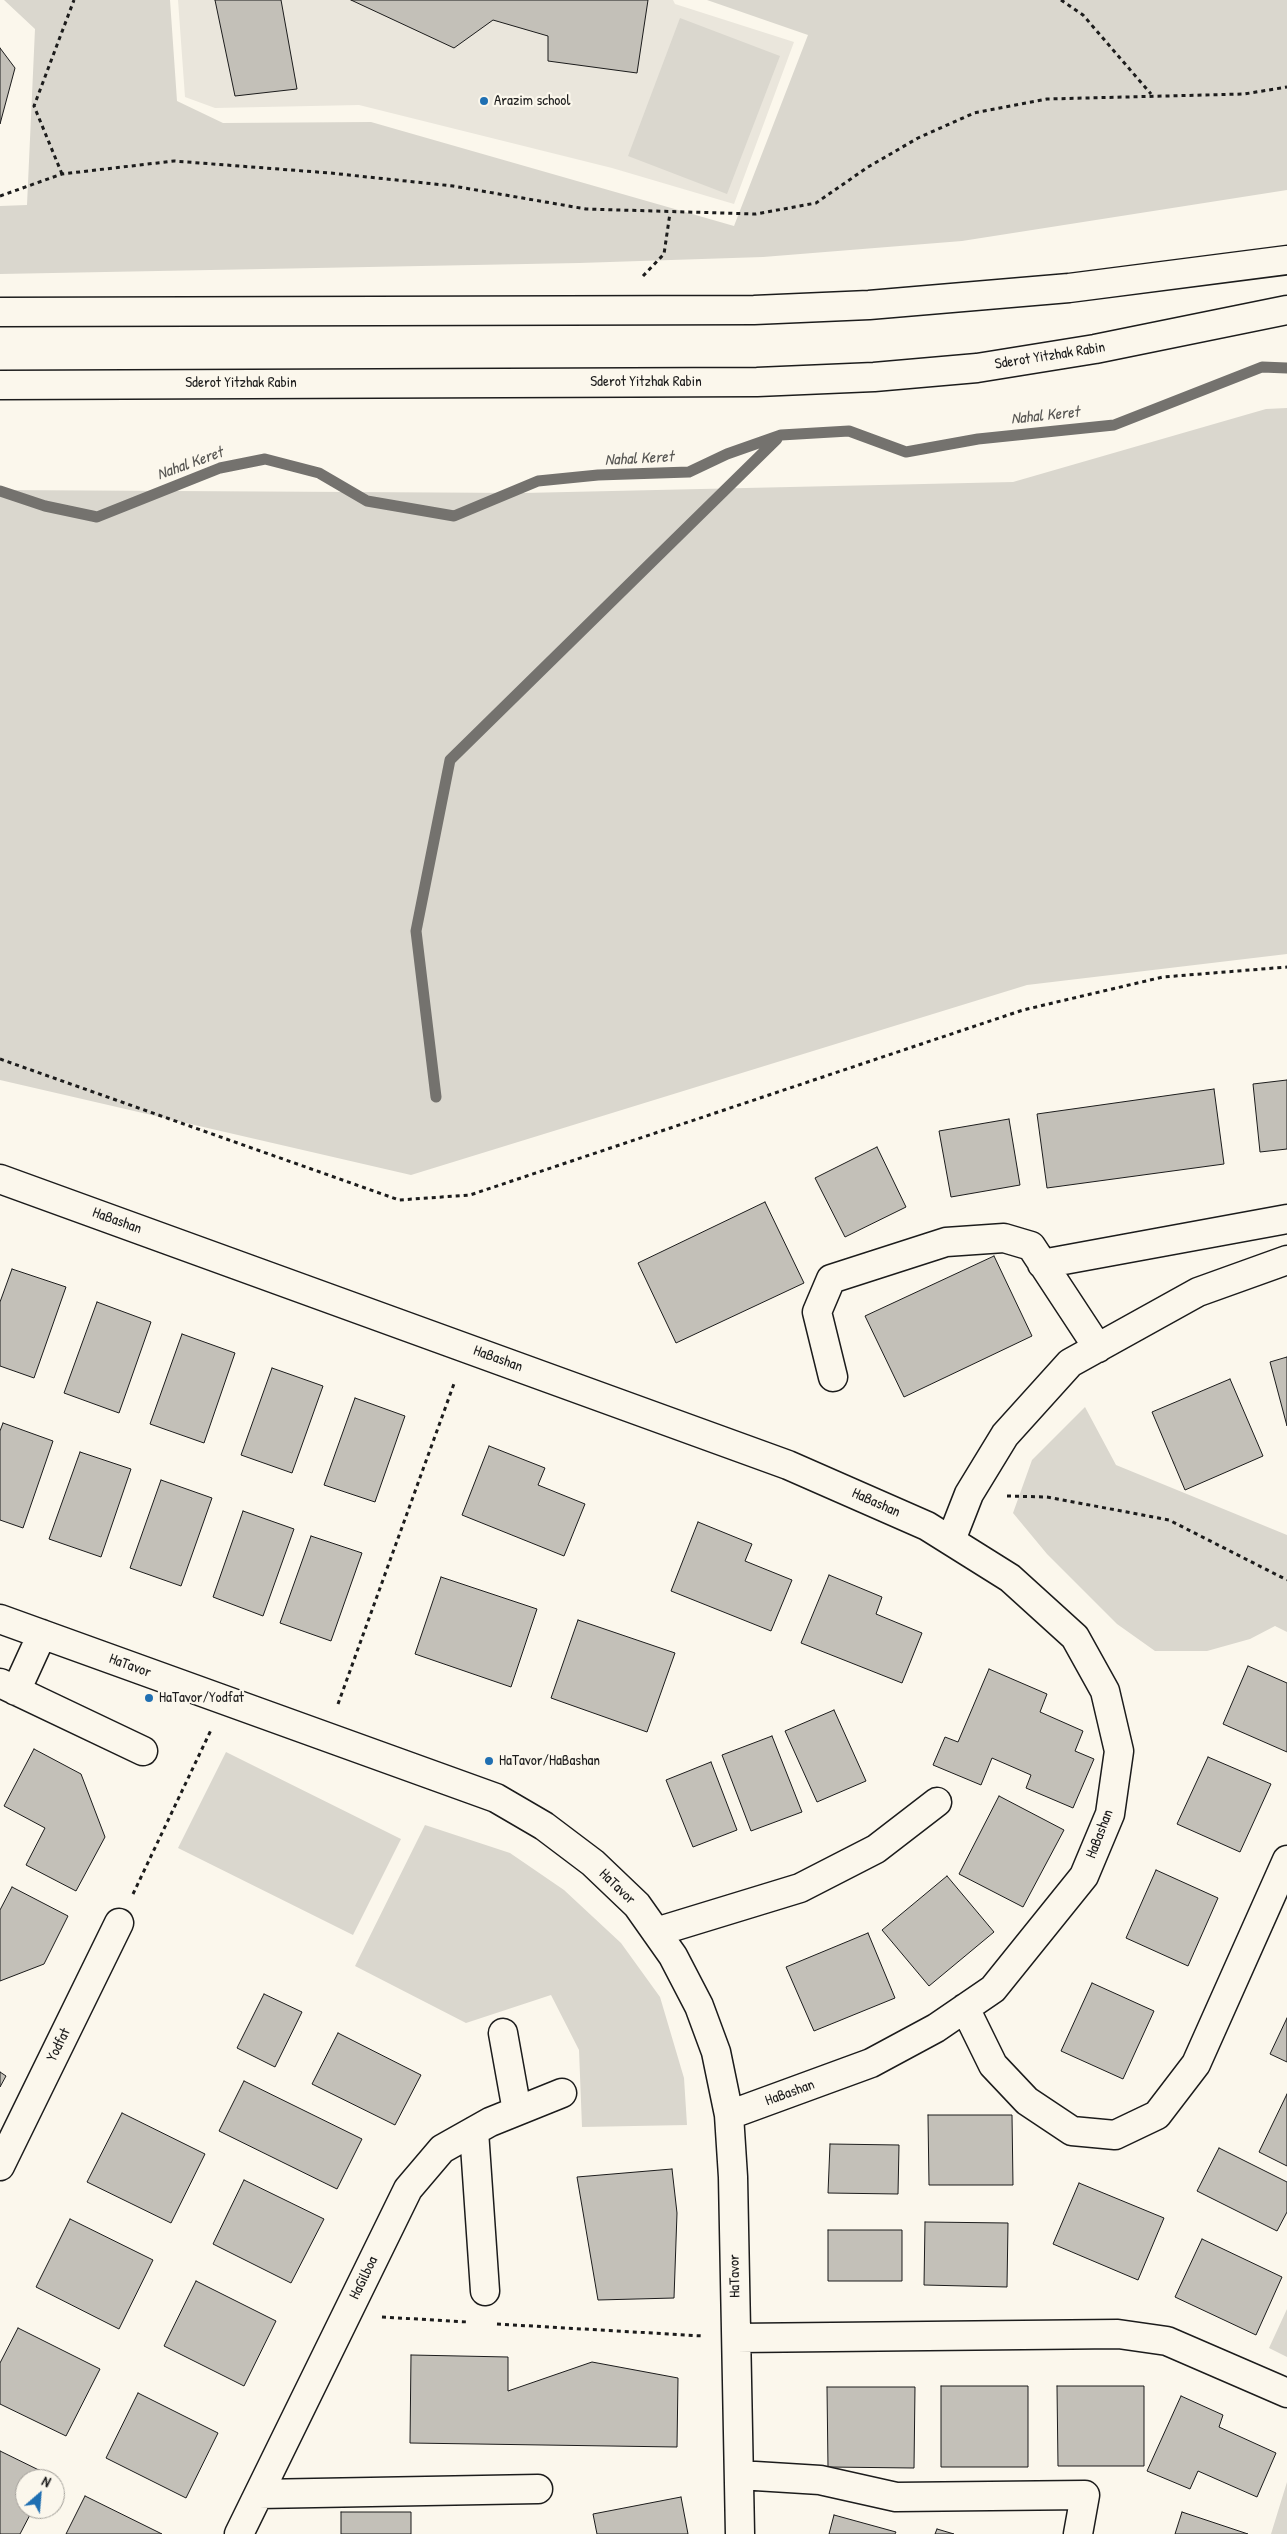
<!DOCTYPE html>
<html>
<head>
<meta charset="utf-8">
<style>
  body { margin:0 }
  #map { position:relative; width:1287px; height:2534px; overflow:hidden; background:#fbf7ec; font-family:"Patrick Hand",sans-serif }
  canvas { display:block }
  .north { position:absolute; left:15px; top:2469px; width:50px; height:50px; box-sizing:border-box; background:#fbf7ec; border:1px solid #a29f99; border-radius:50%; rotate:27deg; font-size:14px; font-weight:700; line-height:20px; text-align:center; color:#1c1c1c }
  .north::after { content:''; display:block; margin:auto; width:18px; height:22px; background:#1f6fb2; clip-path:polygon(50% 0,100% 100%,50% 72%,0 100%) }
</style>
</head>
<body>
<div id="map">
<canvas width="1287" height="2534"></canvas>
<div class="north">N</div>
</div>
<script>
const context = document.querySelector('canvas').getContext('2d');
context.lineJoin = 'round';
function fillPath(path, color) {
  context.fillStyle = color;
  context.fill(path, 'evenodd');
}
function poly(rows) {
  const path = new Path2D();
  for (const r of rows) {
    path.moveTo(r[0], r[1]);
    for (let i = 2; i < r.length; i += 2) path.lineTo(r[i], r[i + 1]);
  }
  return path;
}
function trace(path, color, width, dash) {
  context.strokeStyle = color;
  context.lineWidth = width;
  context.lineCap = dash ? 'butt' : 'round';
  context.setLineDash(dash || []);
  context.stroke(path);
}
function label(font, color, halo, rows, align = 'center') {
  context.font = font + ' "Patrick Hand",sans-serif';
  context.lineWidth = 4.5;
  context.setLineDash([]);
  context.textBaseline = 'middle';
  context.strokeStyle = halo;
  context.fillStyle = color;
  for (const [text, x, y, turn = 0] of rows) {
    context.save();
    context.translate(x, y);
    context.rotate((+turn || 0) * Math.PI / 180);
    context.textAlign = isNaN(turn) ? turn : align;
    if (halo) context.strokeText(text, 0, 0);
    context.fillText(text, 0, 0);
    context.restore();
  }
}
fillPath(poly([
  [178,0,673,0,675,4,794,42,734,204,612,168,359,105,215,108,185,97]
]), '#eae6dc');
fillPath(poly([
  [4,0,170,0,177,101,223,123,371,122,734,226,808,35,707,0,1287,0,1287,190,962,241,763,257,579,263,0,274,0,206,27,205,35,29],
  [680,18,780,56,727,194,628,156],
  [1287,408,1287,954,1027,985,411,1175,0,1080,0,490,523,493,1013,482,1266,409],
  [1085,1407,1116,1465,1287,1535,1287,1632,1275,1626,1250,1639,1207,1651,1155,1651,1117,1624,1047,1554,1013,1513,1032,1460],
  [226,1752,401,1839,353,1935,178,1848],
  [425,1825,510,1853,564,1890,621,1943,660,1997,684,2078,687,2125,582,2127,579,2050,551,1995,466,2023,355,1966],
  [1287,2309,1287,2357,1269,2348],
  [1287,2482,1287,2534,1271,2534]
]), '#dad7ce');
trace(poly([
  [0,491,45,506,97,517,220,468,265,459,319,473,367,501,454,516,538,481,598,475,689,472,727,454,781,435,849,431,906,452,978,439,1114,425,1262,367,1287,368],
  [436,1097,416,931,450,760,777,439]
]), '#74726e', 11);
const building = poly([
  [215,0,281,0,297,89,235,96,215,0],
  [351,0,648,0,637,73,548,61,548,36,493,20,454,48,351,0],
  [0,48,15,68,0,124,0,48],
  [1287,1080,1287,1149,1260,1152,1253,1084,1287,1080],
  [1214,1089,1224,1164,1047,1188,1037,1114,1214,1089],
  [1009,1119,1020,1185,951,1197,939,1131,1009,1119],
  [877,1147,906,1207,845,1237,815,1178,877,1147],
  [765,1202,804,1283,676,1343,638,1263,765,1202],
  [994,1256,1032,1336,904,1397,865,1316,994,1256],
  [12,1269,66,1287,34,1378,0,1366,0,1302,12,1269],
  [97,1302,151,1322,119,1413,64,1393,97,1302],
  [182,1334,235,1353,204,1443,150,1424,182,1334],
  [1287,1357,1287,1426,1270,1362,1287,1357],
  [272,1368,323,1386,292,1473,241,1455,272,1368],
  [1230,1379,1263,1456,1185,1490,1152,1412,1230,1379],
  [355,1398,405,1416,375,1502,324,1485,355,1398],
  [3,1423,53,1441,23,1528,0,1520,0,1431,3,1423],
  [489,1446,545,1468,538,1485,585,1504,564,1556,462,1515,489,1446],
  [80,1452,131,1469,101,1557,49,1539,80,1452],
  [161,1480,212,1498,181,1586,130,1568,161,1480],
  [243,1511,294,1529,263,1616,213,1597,243,1511],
  [698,1522,752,1544,745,1561,792,1580,771,1631,671,1591,698,1522],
  [311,1536,362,1553,331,1641,280,1623,311,1536],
  [829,1575,882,1597,876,1614,922,1633,902,1683,801,1643,829,1575],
  [441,1577,537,1609,511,1687,415,1654,441,1577],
  [578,1620,675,1653,647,1732,551,1698,578,1620],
  [1248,1666,1287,1683,1287,1752,1223,1724,1248,1666],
  [989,1669,1047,1694,1040,1712,1083,1731,1075,1751,1094,1759,1073,1808,1026,1788,1031,1775,992,1758,981,1785,933,1765,945,1737,958,1742,989,1669],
  [834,1710,866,1781,817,1802,785,1731,834,1710],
  [772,1736,802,1812,751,1831,722,1755,772,1736],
  [34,1749,81,1774,105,1837,76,1891,26,1865,45,1828,4,1806,34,1749],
  [1208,1757,1271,1784,1240,1852,1177,1824,1208,1757],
  [711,1762,737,1830,693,1847,666,1780,711,1762],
  [999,1796,1064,1830,1023,1907,959,1874,999,1796],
  [1156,1870,1218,1898,1188,1966,1126,1938,1156,1870],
  [947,1876,994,1932,929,1986,882,1930,947,1876],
  [12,1887,68,1916,44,1964,0,1981,0,1910,12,1887],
  [868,1933,895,1998,814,2031,786,1967,868,1933],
  [1092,1983,1154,2011,1123,2079,1061,2051,1092,1983],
  [264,1994,302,2012,275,2067,237,2048,264,1994],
  [1287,2018,1287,2062,1270,2054,1287,2018],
  [338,2033,421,2075,395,2125,312,2084,338,2033],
  [0,2072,6,2076,0,2087,0,2072],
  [244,2081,362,2139,337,2189,219,2131,244,2081],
  [1287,2094,1287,2166,1259,2152,1287,2094],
  [122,2113,205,2154,171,2223,87,2182,122,2113],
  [928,2115,1012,2115,1013,2185,929,2185,928,2115],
  [830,2144,899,2145,898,2194,828,2193,830,2144],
  [1219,2148,1287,2182,1287,2212,1277,2231,1197,2191,1219,2148],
  [672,2169,677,2213,674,2298,598,2300,577,2177,672,2169],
  [244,2180,324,2219,291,2283,213,2244,244,2180],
  [1079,2183,1164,2218,1138,2280,1053,2244,1079,2183],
  [70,2219,153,2260,119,2329,36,2287,70,2219],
  [925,2222,1008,2223,1007,2287,924,2285,925,2222],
  [828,2230,902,2230,902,2281,828,2281,828,2230],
  [1202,2239,1282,2277,1256,2335,1175,2297,1202,2239],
  [196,2281,276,2321,244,2386,164,2346,196,2281],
  [18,2328,100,2369,66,2436,0,2404,0,2363,18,2328],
  [411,2355,508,2357,508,2391,592,2362,678,2378,677,2447,410,2443,411,2355],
  [941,2386,1028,2386,1028,2467,941,2467,941,2386],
  [1057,2386,1144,2386,1144,2466,1058,2466,1057,2386],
  [827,2387,915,2387,914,2468,828,2467,827,2387],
  [138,2393,218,2433,186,2498,106,2458,138,2393],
  [1181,2396,1223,2415,1219,2427,1276,2453,1257,2497,1198,2471,1190,2489,1147,2471,1181,2396],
  [0,2451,49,2475,47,2479,25,2479,25,2509,33,2509,20,2534,0,2534,0,2451],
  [85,2496,162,2534,66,2534,85,2496],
  [681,2497,688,2534,597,2534,593,2514,681,2497],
  [341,2512,411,2512,411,2534,341,2534,341,2512],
  [1182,2512,1248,2534,1175,2534,1182,2512],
  [834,2515,896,2532,895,2534,829,2534,834,2515],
  [937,2529,954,2534,935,2534,937,2529]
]);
fillPath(building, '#c3c0b8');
trace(building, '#1c1c1c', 1);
const minor = poly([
  [0,1179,788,1465,927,1526,1010,1578,1075,1637,1105,1691,1119,1751,1110,1814,1084,1876,993,1989,936,2028,871,2063,729,2115],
  [1042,1264,1287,1219],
  [833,1377,817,1312,831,1279,946,1242,1004,1238,1031,1246,1098,1348],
  [951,1540,969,1494,1005,1435,1070,1363,1198,1292,1287,1260],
  [0,1619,496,1798,544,1826,593,1863,637,1905,673,1956,699,2006,716,2052,729,2115,733,2177,740,2534],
  [0,1683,143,1751],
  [16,1691,42,1634],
  [656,1932,800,1888,876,1849,937,1802],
  [965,2008,993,2065,1027,2101,1072,2131,1115,2135,1157,2115,1196,2064,1287,1860],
  [503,2033,517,2111],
  [474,2131,485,2291],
  [0,2166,119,1923],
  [737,2338,1118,2334,1167,2341,1287,2393],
  [739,2475,820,2480,896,2497,1085,2495,1078,2534],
  [259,2494,538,2489],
  [239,2534,408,2189,442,2149,490,2122,562,2093]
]);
const major = poly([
  [0,312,754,310,869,305,1069,288,1287,260],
  [0,385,757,382,874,377,977,368,1095,349,1287,310]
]);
trace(minor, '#1c1c1c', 31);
trace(major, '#1c1c1c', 31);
trace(poly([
  [1061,0,1083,15,1151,94],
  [62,174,34,106,74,0],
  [0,196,62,174,174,161,330,173,453,186,586,209,756,214,816,203,868,167,918,138,974,113,1047,99,1244,94,1287,87],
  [643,276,664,254,670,213],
  [0,1059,399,1200,470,1195,1023,1010,1163,977,1287,967],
  [1007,1496,1047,1497,1169,1520,1287,1580],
  [338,1704,455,1381],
  [133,1894,211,1730],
  [382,2317,468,2322],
  [497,2324,703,2336]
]), '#1c1c1c', 3, [4, 4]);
trace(minor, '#fbf7ec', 28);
trace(major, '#fbf7ec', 28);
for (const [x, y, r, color] of [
  [484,101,5,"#1f6fb2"],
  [149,1698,5,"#1f6fb2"],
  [489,1761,5,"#1f6fb2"]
]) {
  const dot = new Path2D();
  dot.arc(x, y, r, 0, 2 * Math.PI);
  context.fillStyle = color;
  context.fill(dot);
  trace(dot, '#fbf7ec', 2);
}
label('15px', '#1c1c1c', '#fbf7ec', [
  ["Arazim school",494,101],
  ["HaTavor/Yodfat",159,1698],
  ["HaTavor/HaBashan",499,1761]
], 'left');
label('15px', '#1c1c1c', '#fbf7ec', [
  ["Sderot Yitzhak Rabin",1050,356,-9],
  ["Sderot Yitzhak Rabin",646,382],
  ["Sderot Yitzhak Rabin",241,383],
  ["HaBashan",117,1221,20],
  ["HaBashan",498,1359,20],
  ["HaBashan",876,1503,24],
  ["HaTavor",130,1666,20],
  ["HaBashan",1100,1834,-69],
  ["HaTavor",617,1887,44],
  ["Yodfat",59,2045,-64],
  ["HaBashan",790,2093,-20],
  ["HaTavor",735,2276,-91],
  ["HaGilboa",364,2278,-64]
]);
label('italic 16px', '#575653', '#fbf7ec', [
  ["Nahal Keret",1045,416,-6],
  ["Nahal Keret",639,459,-3],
  ["Nahal Keret",190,464,-20]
]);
</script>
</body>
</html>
